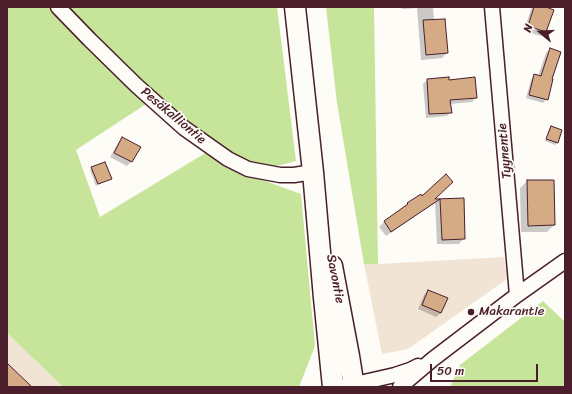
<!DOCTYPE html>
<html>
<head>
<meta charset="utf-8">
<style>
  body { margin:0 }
  #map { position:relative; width:572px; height:394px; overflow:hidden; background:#fdfcf7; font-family:Sriracha,sans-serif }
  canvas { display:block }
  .frame { position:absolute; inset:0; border:8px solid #4a1f2b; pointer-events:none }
  .north { position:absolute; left:520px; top:12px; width:40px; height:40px; -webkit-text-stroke:3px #fdfcf7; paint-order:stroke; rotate:288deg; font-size:11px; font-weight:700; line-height:16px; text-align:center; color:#4a1f2b }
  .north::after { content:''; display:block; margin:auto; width:14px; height:18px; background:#4a1f2b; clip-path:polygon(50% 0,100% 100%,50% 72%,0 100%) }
  .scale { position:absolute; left:430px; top:364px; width:108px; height:18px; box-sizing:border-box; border:2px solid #4a1f2b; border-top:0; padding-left:5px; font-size:12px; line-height:14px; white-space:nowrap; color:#4a1f2b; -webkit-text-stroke:3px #fdfcf7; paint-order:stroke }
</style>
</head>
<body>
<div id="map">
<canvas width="572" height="394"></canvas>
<div class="frame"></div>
<div class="north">N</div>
<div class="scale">50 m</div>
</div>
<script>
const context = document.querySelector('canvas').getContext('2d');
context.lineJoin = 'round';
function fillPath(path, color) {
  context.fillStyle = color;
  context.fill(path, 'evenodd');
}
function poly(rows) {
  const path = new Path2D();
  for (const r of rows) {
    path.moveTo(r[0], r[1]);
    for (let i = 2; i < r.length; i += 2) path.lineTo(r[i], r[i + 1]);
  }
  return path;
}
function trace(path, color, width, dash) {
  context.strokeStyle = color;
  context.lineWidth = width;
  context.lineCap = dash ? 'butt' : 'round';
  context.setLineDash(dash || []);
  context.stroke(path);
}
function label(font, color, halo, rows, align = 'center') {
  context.font = font + ' Sriracha,sans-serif';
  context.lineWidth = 3.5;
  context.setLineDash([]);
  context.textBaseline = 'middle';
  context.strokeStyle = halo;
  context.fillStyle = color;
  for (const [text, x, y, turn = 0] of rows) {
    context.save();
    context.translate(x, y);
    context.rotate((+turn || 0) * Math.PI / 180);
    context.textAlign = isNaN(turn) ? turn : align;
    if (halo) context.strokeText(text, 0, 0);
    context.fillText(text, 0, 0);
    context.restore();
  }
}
fillPath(poly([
  [504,257,507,279,408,349,382,354,364,264,378,264],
  [7,333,63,387,7,387]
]), '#f1e4d5');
fillPath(poly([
  [7,7,50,7,146,104,76,150,100,217,207,152,232,169,301,194,315,346,299,387,63,387,7,333],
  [65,7,277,7,296,161,273,167,251,162,225,150,185,120,129,72],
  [326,7,374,7,378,264,364,264,337,103],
  [543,301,565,322,565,387,450,387,460,365]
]), '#c7e49b');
fillPath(poly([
  [402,7,433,7,434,21,447,53,442,58,421,60,417,8,402,9],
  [533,7,542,7,553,10,545,32,541,36,524,31,531,9],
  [550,49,550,80,547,99,543,103,526,98,531,80,535,75,538,76,546,53],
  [427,80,448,81,476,98,472,102,450,104,450,112,447,116,426,118,423,84],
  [551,127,561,130,557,143,555,145,545,141,549,129],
  [122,139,132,161,127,166,110,157,118,143],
  [92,168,110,178,108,180,96,186,90,170],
  [527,181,554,225,547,232,521,232,520,188],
  [420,195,422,198,433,200,463,199,464,238,459,244,437,244,435,203,386,236,379,227,384,222,403,209,407,204],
  [428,291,447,299,441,313,436,317,418,309,424,295]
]), '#0003');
const building = poly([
  [534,7,546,7,554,10,546,32,528,26,534,7],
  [445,19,448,53,426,55,423,20,445,19],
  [550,48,561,52,552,79,553,79,548,100,529,95,534,74,541,76,550,48],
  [449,77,449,80,475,77,477,98,450,100,452,113,429,114,427,79,449,77],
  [551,126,562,130,558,143,546,139,551,126],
  [122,137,141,147,132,162,114,153,122,137],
  [105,162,112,179,98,184,91,167,105,162],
  [446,174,453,182,435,199,464,198,465,239,442,240,440,199,391,232,384,221,408,204,407,203,421,194,422,196,446,174],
  [527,180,554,180,555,225,528,226,527,180],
  [428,290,448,298,441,313,422,305,428,290],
  [7,363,32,387,7,387,7,363]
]);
fillPath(building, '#d5ab86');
trace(building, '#4a1f2b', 1);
const minor = poly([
  [58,7,89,39,137,86,184,128,228,159,248,169,280,175,294,175,313,172],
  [492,7,517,295],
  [342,387,395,375,410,370,418,366],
  [400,387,433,359,517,295,565,261]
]);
const secondary = poly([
  [295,7,313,172,324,298,333,387],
  [332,266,349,356,354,387]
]);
trace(minor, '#4a1f2b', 17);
trace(secondary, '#4a1f2b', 23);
trace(minor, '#fdfcf7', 14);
trace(secondary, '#fdfcf7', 20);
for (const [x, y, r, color] of [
  [471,312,4,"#4a1f2b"]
]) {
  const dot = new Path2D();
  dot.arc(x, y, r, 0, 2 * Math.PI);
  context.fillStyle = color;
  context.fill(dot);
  trace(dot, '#fdfcf7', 1.5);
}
label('13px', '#4a1f2b', '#fdfcf7', [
  ["Pesäkalliontie",173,116,40],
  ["Tyynentie",505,151,-95],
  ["Savontie",335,279,79]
]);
label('13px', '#4a1f2b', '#fdfcf7', [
  ["Makarantie",479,312]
], 'left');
</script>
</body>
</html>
